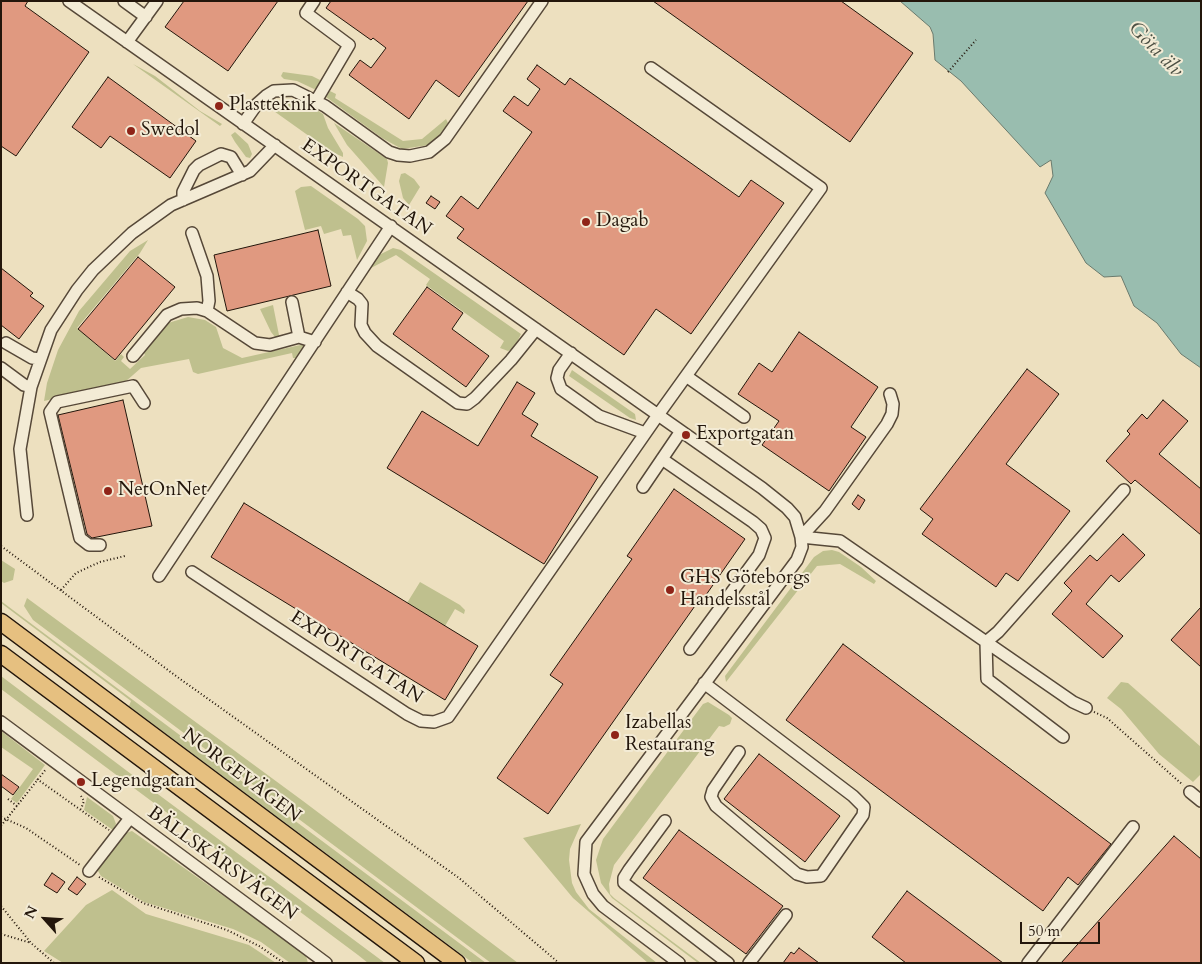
<!DOCTYPE html>
<html>
<head>
<meta charset="utf-8">
<style>
  body { margin:0 }
  #map { position:relative; width:1202px; height:964px; overflow:hidden; background:#ede0bf; font-family:Cardo,serif }
  canvas { display:block }
  .frame { position:absolute; inset:0; border:2px solid #23160b; pointer-events:none }
  .north { position:absolute; left:20px; top:894px; width:50px; height:50px; -webkit-text-stroke:4px #f3ebd5; paint-order:stroke; rotate:296deg; font-size:14px; font-weight:700; line-height:20px; text-align:center; color:#23160b }
  .north::after { content:''; display:block; margin:auto; width:18px; height:22px; background:#23160b; clip-path:polygon(50% 0,100% 100%,50% 72%,0 100%) }
  .scale { position:absolute; left:1020px; top:922px; width:80px; height:22px; box-sizing:border-box; border:2px solid #23160b; border-top:0; padding-left:6px; font-size:15px; line-height:18px; white-space:nowrap; color:#23160b; -webkit-text-stroke:4px #f3ebd5; paint-order:stroke }
</style>
</head>
<body>
<div id="map">
<canvas width="1202" height="964"></canvas>
<div class="frame"></div>
<div class="north">N</div>
<div class="scale">50 m</div>
</div>
<script>
const context = document.querySelector('canvas').getContext('2d');
context.lineJoin = 'round';
function fillPath(path, color) {
  context.fillStyle = color;
  context.fill(path, 'evenodd');
}
function poly(rows) {
  const path = new Path2D();
  for (const r of rows) {
    path.moveTo(r[0], r[1]);
    for (let i = 2; i < r.length; i += 2) path.lineTo(r[i], r[i + 1]);
  }
  return path;
}
function trace(path, color, width, dash) {
  context.strokeStyle = color;
  context.lineWidth = width;
  context.lineCap = dash ? 'butt' : 'round';
  context.setLineDash(dash || []);
  context.stroke(path);
}
function label(font, color, halo, rows, align = 'center') {
  context.font = font + ' Cardo,serif';
  context.lineWidth = 4;
  context.setLineDash([]);
  context.textBaseline = 'middle';
  context.strokeStyle = halo;
  context.fillStyle = color;
  for (const [text, x, y, turn = 0] of rows) {
    context.save();
    context.translate(x, y);
    context.rotate((+turn || 0) * Math.PI / 180);
    context.textAlign = isNaN(turn) ? turn : align;
    if (halo) context.strokeText(text, 0, 0);
    context.fillText(text, 0, 0);
    context.restore();
  }
}
fillPath(poly([
  [133,64,155,76,200,111,222,124,220,126],
  [283,72,312,76,320,80,319,87,314,89,297,81,284,79,281,76],
  [330,91,336,94,335,98,403,141,422,139,446,119,448,123,445,130,429,145,402,149,382,138,326,97],
  [291,101,307,104,323,114,328,128,343,153,343,157,330,151,271,109,278,104],
  [334,123,387,159,388,163,384,187,347,145],
  [235,132,248,144,252,154,250,158,246,157,235,142,231,135],
  [405,173,414,179,420,187,409,205,403,198,399,181,401,174],
  [311,186,358,219,365,226,367,241,357,260,351,235,343,236,341,229,324,234,321,226,305,230,295,191,301,187],
  [148,240,140,253,77,328,115,361,121,354,124,357,121,361,130,369,145,355,144,353,168,323,188,317,205,320,216,327,223,348,242,358,305,344,303,349,296,358,293,358,292,353,198,374,193,372,189,359,141,368,125,382,120,384,44,401,47,383,58,350,79,311,130,251],
  [393,248,401,250,521,334,514,348,508,351,500,348,504,341,426,285,430,279,396,255,371,268,379,255],
  [273,305,279,335,282,337,275,337,271,332,260,309],
  [572,370,635,414,636,420,630,418,569,376],
  [832,550,839,552,861,567,876,581,874,584,840,564,817,566,726,682,725,676,814,557,823,551],
  [1,560,15,569,13,580,4,583,1,581],
  [420,582,460,605,465,610,464,614,455,609,445,626,407,603],
  [27,598,303,801,518,963,491,963,33,620,24,606],
  [1,601,177,733,486,963,473,963,129,706,131,701,1,603],
  [1,676,147,786,385,963,368,963,358,955,1,689],
  [1121,682,1128,683,1201,747,1201,774,1193,782,1159,754,1121,709,1107,698],
  [708,702,729,715,732,718,730,724,724,727,719,726,614,865,609,884,610,894,614,898,701,963,698,963,612,898,601,883,596,860,603,839,703,704],
  [1,731,45,765,17,803,11,799,33,769,1,747],
  [87,797,113,816,116,824,113,830,84,810],
  [581,824,570,849,569,860,572,883,576,892,589,909,657,963,648,963,573,898,523,838],
  [132,831,266,926,306,956,308,963,290,963,261,942,233,929,144,902,101,876,98,871,99,867,123,834],
  [112,890,146,914,249,945,276,963,63,963,44,951,86,905]
]), '#bfc08e');
const water = poly([
  [900,1,1201,1,1201,368,1181,354,1157,323,1134,306,1121,276,1104,277,1086,263,1045,193,1053,176,1051,160,1040,167,961,81,935,60,933,34,930,27,900,1]
]);
fillPath(water, '#99bdaf');
trace(water, '#6a7a6d', 1);
const building = poly([
  [1,1,28,1,25,6,89,52,16,156,1,146,1,1],
  [184,1,278,1,228,71,165,27,184,1],
  [331,1,528,1,459,97,436,80,409,119,349,75,360,60,371,68,386,48,373,38,371,40,326,8,331,1],
  [653,1,841,1,913,53,850,142,653,1],
  [537,65,565,85,570,78,739,197,751,180,784,203,691,334,656,309,624,355,457,238,464,229,446,216,461,196,478,209,532,132,503,111,514,96,528,106,540,89,527,79,537,65],
  [108,77,196,141,170,178,110,136,101,148,72,127,108,77],
  [431,196,440,202,435,209,426,203,431,196],
  [318,230,331,286,227,311,214,255,318,230],
  [138,257,175,287,115,360,78,329,138,257],
  [1,268,33,293,30,296,44,306,19,339,1,325,1,268],
  [427,287,463,313,452,329,489,356,466,387,393,334,427,287],
  [799,332,878,387,851,427,866,437,829,491,762,445,779,421,738,394,759,363,772,372,799,332],
  [1027,369,1059,394,1006,464,1070,511,1018,581,1006,573,996,587,922,534,933,519,920,509,1027,369],
  [517,382,535,393,522,414,538,424,531,436,598,477,544,564,387,468,422,411,478,446,517,382],
  [123,400,152,526,92,538,87,534,58,415,123,400],
  [1163,400,1188,421,1159,454,1201,489,1201,535,1135,480,1131,484,1106,461,1130,434,1127,431,1142,414,1147,419,1163,400],
  [674,489,745,539,699,605,697,603,548,814,497,778,563,684,550,675,632,559,627,556,674,489],
  [858,495,865,500,859,510,852,504,858,495],
  [244,503,478,646,445,700,211,557,244,503],
  [1123,534,1145,555,1119,582,1111,575,1086,604,1123,636,1103,658,1052,614,1072,591,1064,583,1090,555,1097,561,1123,534],
  [1201,607,1201,667,1171,640,1201,607],
  [843,644,1111,844,1078,885,1068,877,1043,911,786,720,843,644],
  [759,754,840,816,805,862,724,799,759,754],
  [1,774,19,787,13,795,1,786,1,774],
  [679,830,783,906,746,954,643,878,679,830],
  [1174,836,1201,859,1201,963,1061,963,1174,836],
  [52,873,65,882,57,893,44,885,52,873],
  [77,877,86,884,77,895,68,889,77,877],
  [907,891,1003,963,906,963,872,937,907,891],
  [799,948,819,963,783,963,791,952,794,954,799,948]
]);
fillPath(building, '#e09980');
trace(building, '#23160b', 1);
const minor = poly([
  [69,1,762,488,787,508,795,517,801,537,802,547,797,560,586,842,584,874,593,894,603,906,679,963],
  [124,1,146,17],
  [314,1,306,13,349,45,316,101],
  [127,42,157,1],
  [243,124,257,104,266,96,274,91,293,90,325,106,389,152,398,155,410,156,429,152,445,139,542,1],
  [183,200,183,192,194,170,199,165,221,154,231,157,242,175],
  [192,233,207,276,209,301,207,311,255,343,270,345,299,337,315,342],
  [347,292,358,299,362,304,361,325,365,333,377,346,458,403,467,404,475,398,511,360,536,329],
  [292,302,299,337],
  [6,343,32,358,40,359],
  [571,353,559,370,557,378,561,389,599,416,645,433],
  [133,356,167,315,181,309,197,308,207,311],
  [1,368,24,385,31,387],
  [686,376,744,417],
  [662,459,753,522,761,529,765,538,759,555,690,649],
  [643,487,681,431],
  [27,515,20,449,31,387,51,330,77,290,93,270,132,233,171,205,250,171,275,145],
  [801,537,840,541,1073,702,1086,708],
  [801,537,825,511,887,424,892,414,893,404,890,394],
  [100,545,89,545,80,538,50,412,57,402,133,386,144,403],
  [192,572,407,714,421,721,434,722,448,717,658,415,821,188,651,68],
  [159,576,391,226],
  [704,683,853,796,864,807,863,815,821,876,807,877,797,874,716,806,711,797,713,790,739,752],
  [1,722,326,963],
  [1063,737,987,679,986,642,998,632,1124,490],
  [1190,792,1201,801],
  [665,821,629,870,624,878,624,883,728,963],
  [89,871,130,818],
  [749,963,786,915],
  [1028,963,1133,827]
]);
const highway = poly([
  [1,622,457,963],
  [1,654,416,963]
]);
trace(minor, '#564838', 14);
trace(highway, '#23160b', 19);
trace(poly([
  [948,72,976,40],
  [1,546,176,676,459,878,559,963],
  [61,590,76,573,100,562,125,556],
  [1094,712,1107,718,1183,785],
  [37,779,109,830],
  [81,796,84,801,81,809],
  [8,799,17,806],
  [1,817,26,828,80,865],
  [1,826,46,769],
  [99,877,143,903,227,930,259,946,284,963],
  [1,906,31,943,54,963],
  [1,934,31,943]
]), '#23160b', 2, [1, 2.5]);
trace(minor, '#f3ebd5', 11);
trace(highway, '#e6c080', 16);
for (const [x, y, r, color] of [
  [219,106,5,"#8f2418"],
  [131,131,5,"#8f2418"],
  [586,222,5,"#8f2418"],
  [686,435,5,"#8f2418"],
  [108,491,5,"#8f2418"],
  [670,590,5,"#8f2418"],
  [615,735,5,"#8f2418"],
  [81,782,5,"#8f2418"]
]) {
  const dot = new Path2D();
  dot.arc(x, y, r, 0, 2 * Math.PI);
  context.fillStyle = color;
  context.fill(dot);
  trace(dot, '#f3ebd5', 2);
}
label('19px', '#23160b', '#f3ebd5', [
  ["Plastteknik",229,106],
  ["Swedol",141,131],
  ["Dagab",596,222],
  ["Exportgatan",696,435],
  ["NetOnNet",118,491],
  ["GHS Göteborgs",680,579],
  ["Handelsstål",680,601],
  ["Izabellas",625,724],
  ["Restaurang",625,746],
  ["Legendgatan",91,782]
], 'left');
label('19px', '#23160b', '#f3ebd5', [
  ["EXPORTGATAN",366,188,35],
  ["EXPORTGATAN",356,658,33],
  ["NORGEVÄGEN",241,776,37],
  ["BÄLLSKÄRSVÄGEN",222,864,36]
]);
label('italic 20px', '#4c5044', '#f3ebd5', [
  ["Göta älv",1155,50,46]
]);
</script>
</body>
</html>
